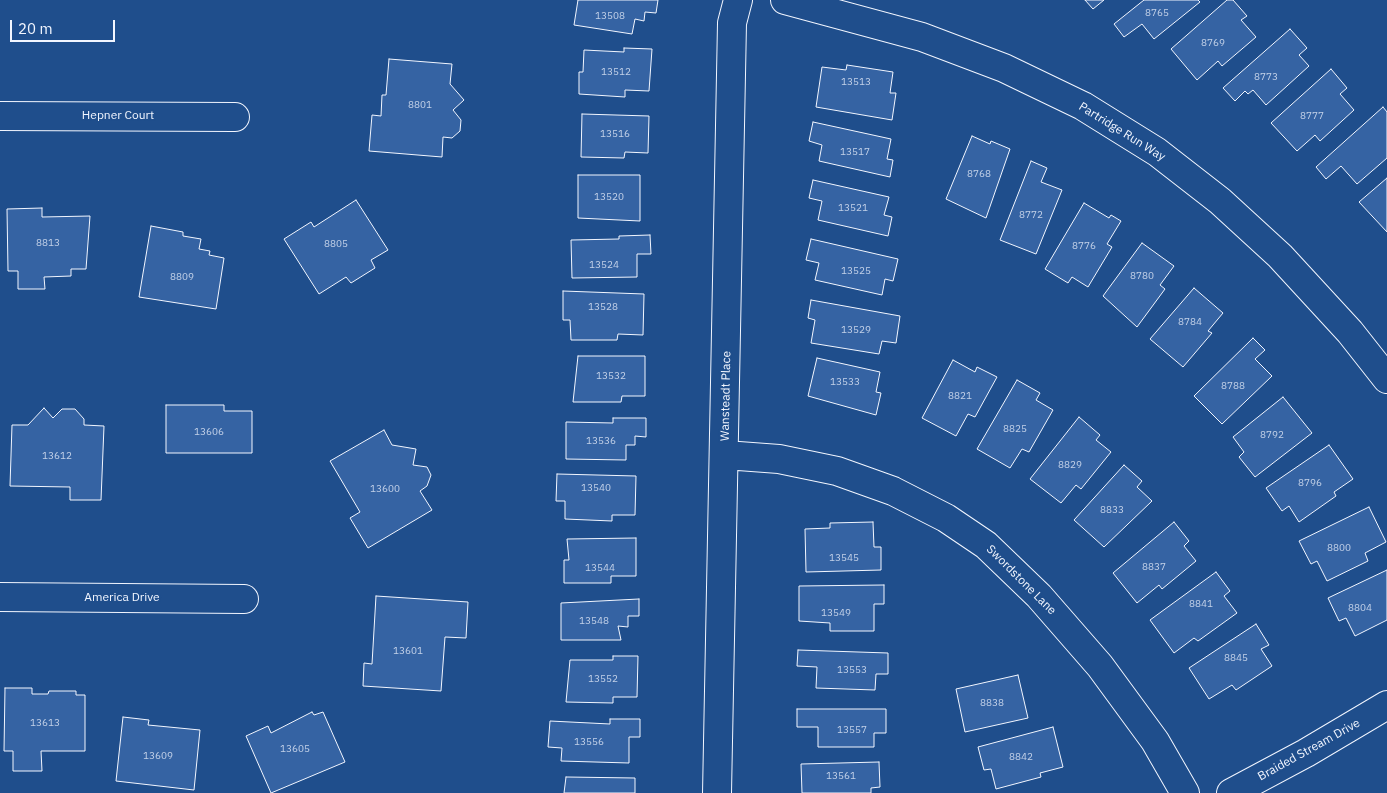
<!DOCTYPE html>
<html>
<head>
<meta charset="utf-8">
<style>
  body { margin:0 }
  #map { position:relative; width:1387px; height:793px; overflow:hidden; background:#1f4e8c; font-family:"IBM Plex Sans",sans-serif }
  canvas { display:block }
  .scale { position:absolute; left:10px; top:20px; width:105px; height:22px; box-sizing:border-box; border:2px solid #f2f6ff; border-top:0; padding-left:6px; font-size:15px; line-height:18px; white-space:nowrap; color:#f2f6ff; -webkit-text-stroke:4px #1f4e8c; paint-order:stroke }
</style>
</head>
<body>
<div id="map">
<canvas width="1387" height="793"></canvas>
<div class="scale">20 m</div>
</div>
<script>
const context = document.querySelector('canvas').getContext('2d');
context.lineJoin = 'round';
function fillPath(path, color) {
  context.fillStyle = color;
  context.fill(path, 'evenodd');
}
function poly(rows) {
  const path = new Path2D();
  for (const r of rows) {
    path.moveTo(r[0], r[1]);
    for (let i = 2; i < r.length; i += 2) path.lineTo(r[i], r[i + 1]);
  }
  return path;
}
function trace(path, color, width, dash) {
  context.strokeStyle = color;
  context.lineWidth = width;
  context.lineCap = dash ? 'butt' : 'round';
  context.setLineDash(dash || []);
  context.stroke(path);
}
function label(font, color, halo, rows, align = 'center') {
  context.font = font + ' "IBM Plex Sans",sans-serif';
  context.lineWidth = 4;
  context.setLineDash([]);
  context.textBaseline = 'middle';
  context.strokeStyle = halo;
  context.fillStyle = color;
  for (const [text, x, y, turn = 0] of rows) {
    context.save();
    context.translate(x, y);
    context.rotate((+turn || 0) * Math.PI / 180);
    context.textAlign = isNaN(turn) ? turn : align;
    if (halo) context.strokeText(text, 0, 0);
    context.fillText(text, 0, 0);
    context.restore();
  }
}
const building = poly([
  [578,0,658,0,656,13,645,12,644,21,635,19,632,34,574,25,578,0],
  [1085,0,1104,0,1093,9,1085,0],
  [1144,0,1198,0,1200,2,1154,39,1142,24,1124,37,1114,24,1144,0],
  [1227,0,1233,0,1247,16,1241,20,1256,37,1222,66,1218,61,1197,80,1171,49,1227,0],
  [1290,29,1307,48,1299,55,1309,66,1266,105,1253,90,1248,94,1245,91,1235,101,1223,88,1290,29],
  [624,48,652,49,649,91,625,90,625,97,579,94,579,72,583,72,584,50,624,52,624,48],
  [389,59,452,64,450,84,464,100,453,110,461,120,460,131,452,138,443,137,442,157,369,151,372,115,381,116,382,95,386,95,389,59],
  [847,65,893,72,890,93,896,93,892,120,816,107,822,67,846,70,847,65],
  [1331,69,1347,88,1340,94,1354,110,1320,141,1315,135,1297,151,1271,123,1331,69],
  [1383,107,1387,112,1387,158,1357,184,1341,166,1326,179,1316,167,1383,107],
  [582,114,649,116,648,153,625,152,624,158,581,157,582,114],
  [813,122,891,139,887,159,893,160,890,177,819,161,822,145,809,141,813,122],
  [972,136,990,144,991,141,1010,149,986,218,946,199,972,136],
  [1031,161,1047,168,1041,182,1062,190,1036,254,1000,240,1031,161],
  [578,175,640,175,640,221,578,218,578,175],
  [1387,178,1387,232,1359,202,1387,178],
  [813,180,889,197,884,215,892,217,888,236,818,220,822,201,809,198,813,180],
  [356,200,388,250,371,260,375,268,351,283,346,277,319,294,284,239,311,222,314,227,356,200],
  [1084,203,1109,218,1111,215,1121,221,1107,244,1112,247,1088,287,1072,277,1068,283,1045,269,1084,203],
  [42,208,42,217,90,216,86,269,71,269,71,276,44,277,45,289,18,289,18,271,8,271,7,209,42,208],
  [151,226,183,232,183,236,201,239,199,249,210,251,209,255,224,258,216,309,139,297,151,226],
  [650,235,651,254,637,254,637,277,572,278,571,240,619,239,619,236,650,235],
  [811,239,898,259,893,281,885,279,882,295,815,280,819,263,806,260,811,239],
  [1142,243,1174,266,1160,285,1165,289,1137,327,1103,296,1142,243],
  [1194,288,1223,313,1208,331,1212,333,1183,367,1150,339,1194,288],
  [563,291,644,294,643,335,618,334,617,340,571,340,570,320,563,320,563,291],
  [811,300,900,316,896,343,882,341,879,354,811,343,815,320,808,318,811,300],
  [1253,338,1265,350,1255,359,1272,376,1222,424,1194,396,1253,338],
  [578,356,645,356,645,396,622,396,621,402,573,402,578,356],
  [817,358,880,372,876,392,881,393,876,415,808,396,817,358],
  [953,360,975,372,977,367,997,377,975,417,968,414,956,436,922,418,953,360],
  [1017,380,1040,393,1036,400,1053,410,1029,452,1022,449,1010,468,977,449,1017,380],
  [1283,397,1312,433,1255,477,1239,457,1244,452,1233,437,1283,397],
  [166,405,224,405,224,411,252,411,252,453,166,453,166,405],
  [44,408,53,418,62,409,75,409,84,419,84,425,104,426,101,500,70,500,70,487,10,486,12,425,28,425,44,408],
  [1079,417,1100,435,1096,440,1111,452,1081,489,1076,485,1061,503,1030,479,1079,417],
  [613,418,646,418,646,437,635,436,635,445,626,445,626,460,566,459,566,422,613,423,613,418],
  [384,430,392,445,416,449,413,465,427,467,431,475,427,486,420,491,432,510,368,548,350,518,360,512,330,461,384,430],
  [1329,445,1353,479,1334,492,1336,496,1299,522,1289,506,1282,511,1266,488,1329,445],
  [1124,465,1142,481,1137,487,1152,501,1104,547,1074,520,1124,465],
  [557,474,636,476,635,515,612,515,612,521,565,519,565,501,556,501,557,474],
  [1369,507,1386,542,1365,553,1368,561,1327,581,1317,561,1311,564,1299,541,1369,507],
  [873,522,874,547,881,547,881,570,806,572,805,529,830,528,830,523,873,522],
  [1174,522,1189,541,1184,546,1196,561,1162,589,1159,585,1137,603,1113,573,1174,522],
  [636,538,636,576,611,576,611,583,564,583,564,560,569,560,567,539,636,538],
  [1387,570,1387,620,1355,636,1346,618,1339,621,1328,598,1387,570],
  [1216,572,1230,591,1224,596,1237,613,1198,641,1194,638,1174,653,1150,620,1216,572],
  [884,585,884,604,874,604,874,631,830,631,830,623,799,621,799,586,884,585],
  [376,596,468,602,466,638,445,637,441,691,363,686,364,663,372,664,376,596],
  [639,599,639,616,628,616,628,627,618,626,621,640,561,640,561,603,639,599],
  [1256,624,1269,645,1261,649,1272,666,1236,690,1232,685,1209,699,1189,668,1256,624],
  [798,650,888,653,888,674,876,674,875,690,816,688,817,667,797,666,798,650],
  [613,656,638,656,637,697,613,697,613,703,566,702,570,660,613,660,613,656],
  [1018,675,1028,718,965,732,956,689,1018,675],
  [5,688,32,688,32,694,48,694,49,691,76,691,76,695,85,695,85,751,41,751,42,771,13,771,13,751,4,751,5,688],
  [797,709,886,709,886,733,874,733,874,747,818,747,818,727,797,727,797,709],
  [312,712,314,715,323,712,345,762,271,793,246,736,268,726,271,733,312,712],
  [123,717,149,720,148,725,200,730,194,790,116,781,123,717],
  [610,719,640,719,640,737,629,737,629,763,561,761,562,748,548,747,550,721,610,724,610,719],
  [1053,727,1063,767,1040,773,1041,777,996,789,991,769,984,770,978,747,1053,727],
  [879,762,880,787,871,788,871,793,802,793,801,764,879,762],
  [566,777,635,778,635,793,564,793,566,777]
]);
fillPath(building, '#3563a3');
trace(building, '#f2f6ff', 1);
const street = poly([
  [785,0,922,37,1004,68,1083,106,1157,152,1220,201,1280,256,1350,332,1387,379],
  [0,116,235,117],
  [725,455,779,459,837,471,893,491,946,518,986,545,1039,596,1100,666,1155,741,1185,793],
  [0,597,244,599],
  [717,793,732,23,738,0],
  [1231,793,1306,753,1387,705]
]);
trace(street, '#f2f6ff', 30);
trace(street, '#1f4e8c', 28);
label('10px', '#c3d1e8', null, [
  ["8765",1157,13],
  ["13508",610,16],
  ["8769",1213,43],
  ["13512",616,72],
  ["8773",1266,77],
  ["13513",856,82],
  ["8801",420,105],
  ["8777",1312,116],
  ["13516",615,134],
  ["13517",855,152],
  ["8768",979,174],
  ["13520",609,197],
  ["13521",853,208],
  ["8772",1031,215],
  ["8813",48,243],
  ["8805",336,244],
  ["8776",1084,246],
  ["13524",604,265],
  ["13525",856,271],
  ["8780",1142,276],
  ["8809",182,277],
  ["13528",603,307],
  ["8784",1190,322],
  ["13529",856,330],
  ["13532",611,376],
  ["13533",845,382],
  ["8788",1233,386],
  ["8821",960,396],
  ["8825",1015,429],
  ["13606",209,432],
  ["8792",1272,435],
  ["13536",601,441],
  ["13612",57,456],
  ["8829",1070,465],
  ["8796",1310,483],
  ["13540",596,488],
  ["13600",385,489],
  ["8833",1112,510],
  ["8800",1339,548],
  ["13545",844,558],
  ["8837",1154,567],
  ["13544",600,568],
  ["8841",1201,604],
  ["8804",1360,608],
  ["13549",836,613],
  ["13548",594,621],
  ["13601",408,651],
  ["8845",1236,658],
  ["13553",852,670],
  ["13552",603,679],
  ["8838",992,703],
  ["13613",45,723],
  ["13557",852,730],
  ["13556",589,742],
  ["13605",295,749],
  ["13609",158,756],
  ["8842",1021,757],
  ["13561",841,776]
]);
label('12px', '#f2f6ff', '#1f4e8c', [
  ["Hepner Court",118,116],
  ["Partridge Run Way",1122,132,32],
  ["Wansteadt Place",726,396,-89],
  ["Swordstone Lane",1021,580,45],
  ["America Drive",122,598],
  ["Braided Stream Drive",1309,750,-29]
]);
</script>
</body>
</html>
